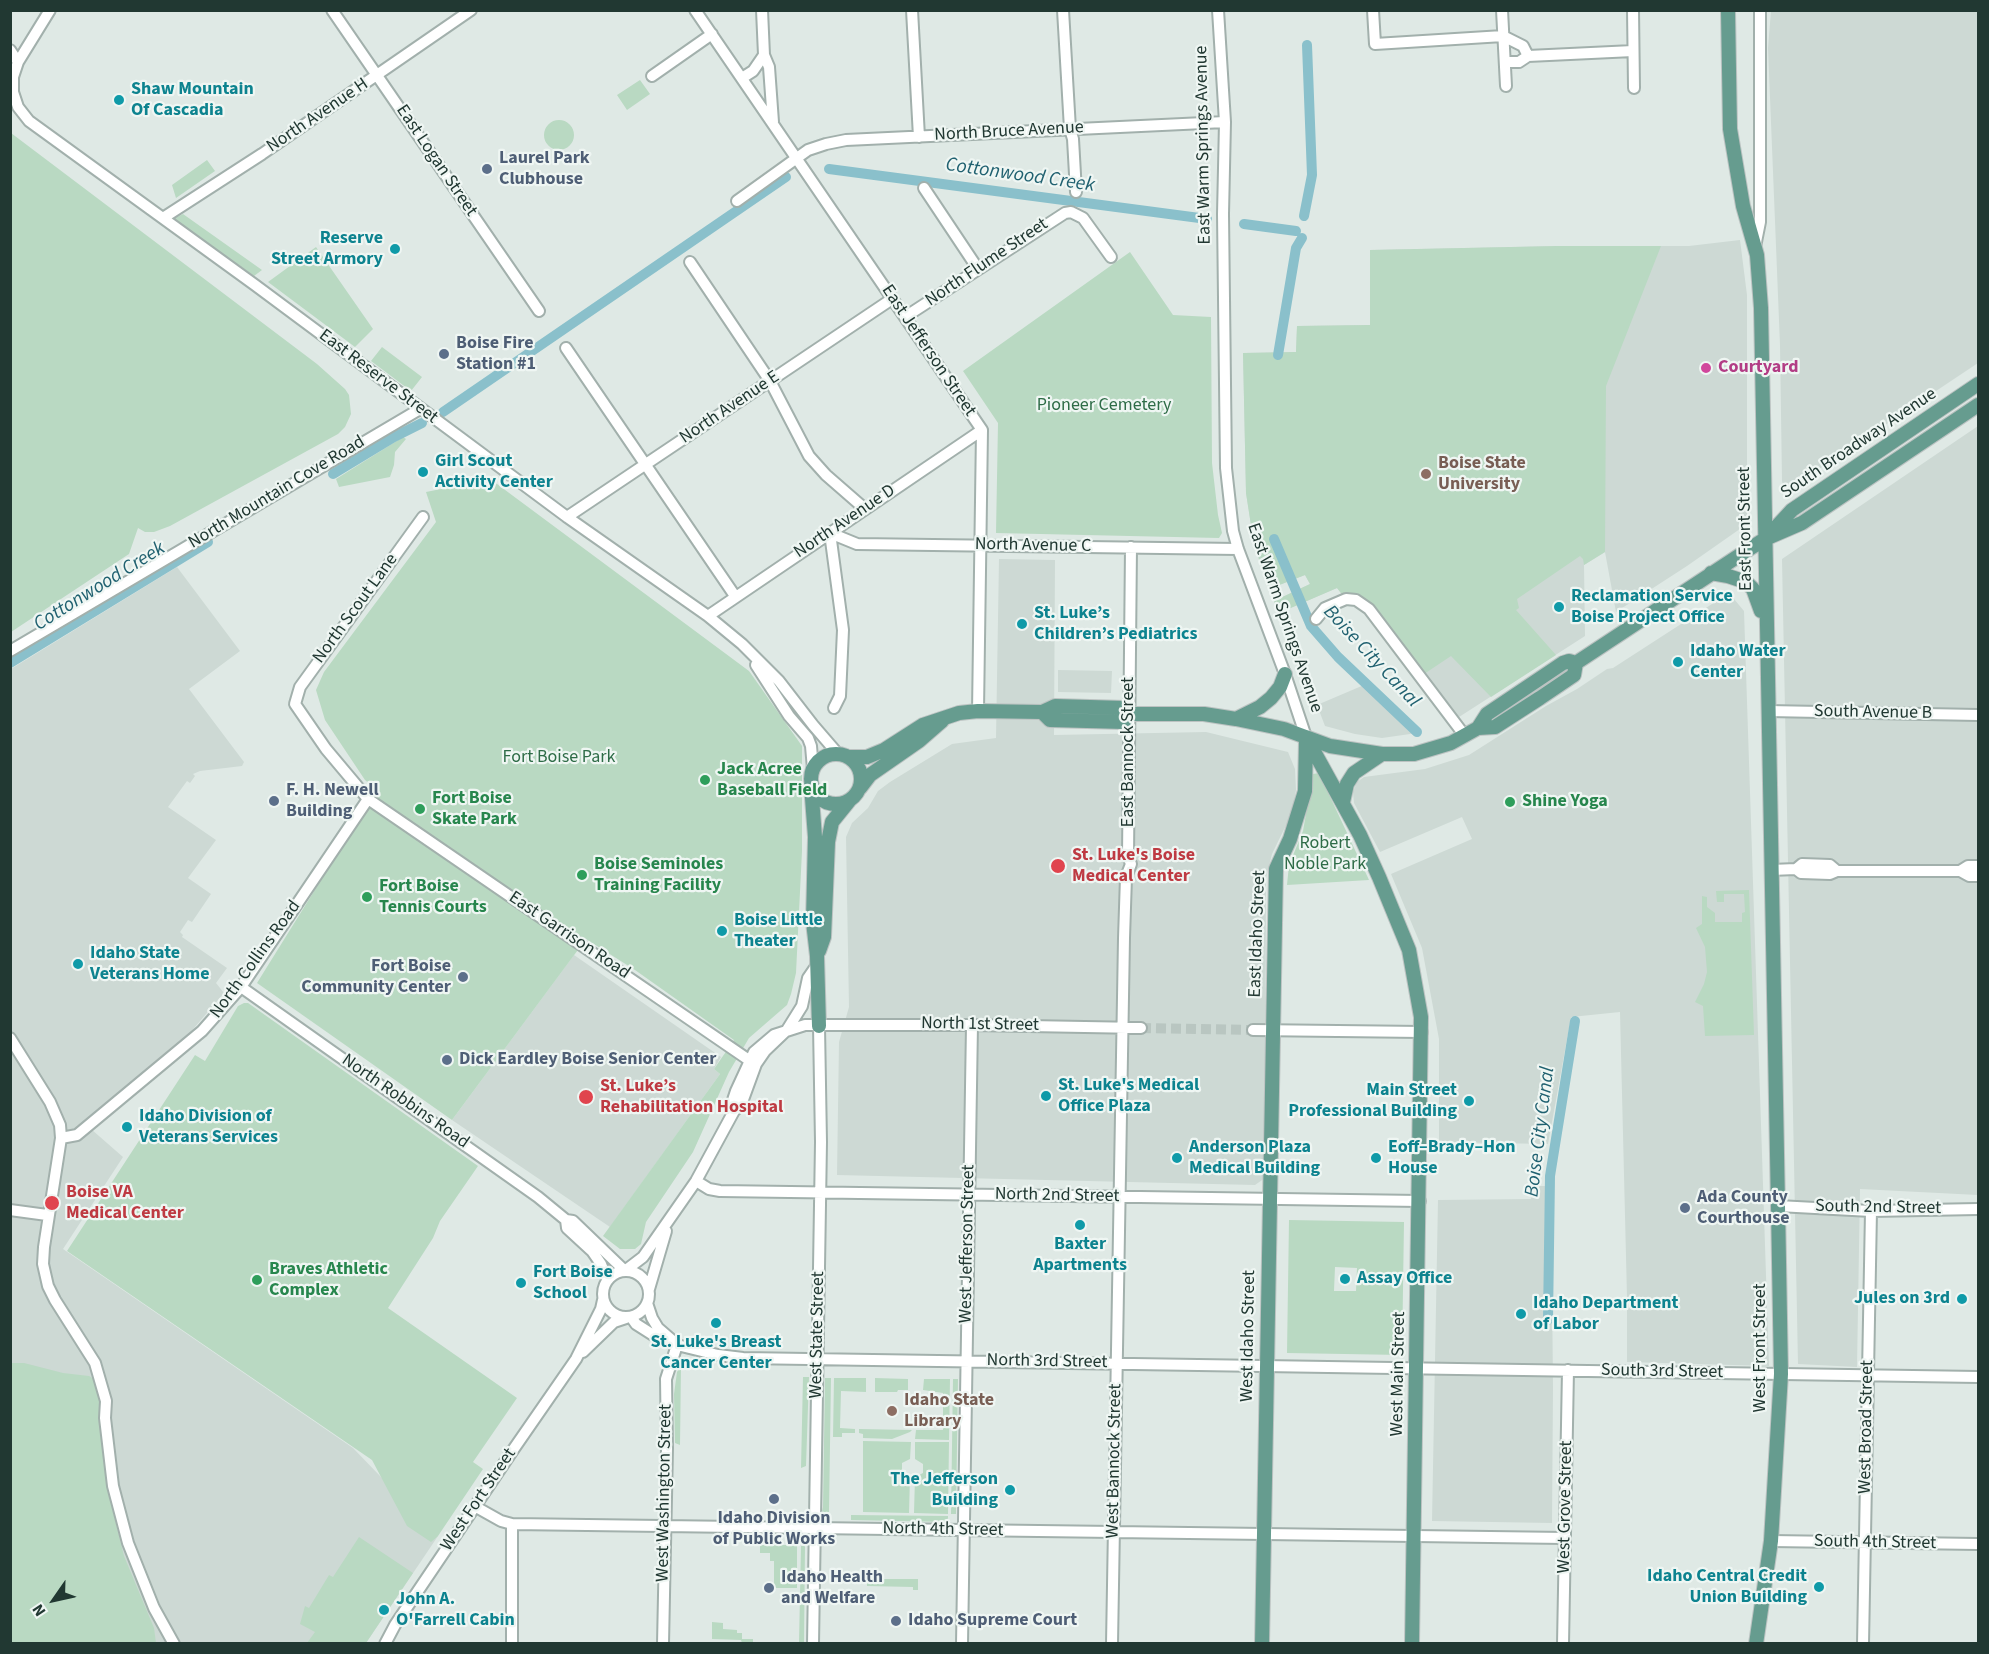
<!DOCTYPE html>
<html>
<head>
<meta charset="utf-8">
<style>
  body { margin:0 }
  #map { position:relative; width:1989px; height:1654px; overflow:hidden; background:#dfe9e5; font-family:"Source Sans 3",sans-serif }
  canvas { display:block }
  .frame { position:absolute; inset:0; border:12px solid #213832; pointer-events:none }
  .north { position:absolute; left:24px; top:1570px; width:60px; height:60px; -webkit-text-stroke:4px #eff6f3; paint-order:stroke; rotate:236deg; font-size:16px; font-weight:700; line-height:24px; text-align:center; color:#213832 }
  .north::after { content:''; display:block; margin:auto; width:21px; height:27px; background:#213832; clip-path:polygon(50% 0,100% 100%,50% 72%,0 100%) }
</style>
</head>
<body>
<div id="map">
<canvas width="1989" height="1654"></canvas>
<div class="frame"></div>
<div class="north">N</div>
</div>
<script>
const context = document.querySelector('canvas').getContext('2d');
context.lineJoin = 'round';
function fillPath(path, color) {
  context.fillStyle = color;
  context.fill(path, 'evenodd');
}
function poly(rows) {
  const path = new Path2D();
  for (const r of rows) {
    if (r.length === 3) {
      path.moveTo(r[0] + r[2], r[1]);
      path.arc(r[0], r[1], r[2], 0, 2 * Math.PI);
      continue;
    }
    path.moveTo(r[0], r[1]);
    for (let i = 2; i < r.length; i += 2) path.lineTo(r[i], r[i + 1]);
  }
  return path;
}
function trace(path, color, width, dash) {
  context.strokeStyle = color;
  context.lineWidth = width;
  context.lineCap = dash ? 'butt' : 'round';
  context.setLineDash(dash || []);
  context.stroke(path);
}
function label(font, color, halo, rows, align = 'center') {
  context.font = font + ' "Source Sans 3",sans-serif';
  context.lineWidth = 4.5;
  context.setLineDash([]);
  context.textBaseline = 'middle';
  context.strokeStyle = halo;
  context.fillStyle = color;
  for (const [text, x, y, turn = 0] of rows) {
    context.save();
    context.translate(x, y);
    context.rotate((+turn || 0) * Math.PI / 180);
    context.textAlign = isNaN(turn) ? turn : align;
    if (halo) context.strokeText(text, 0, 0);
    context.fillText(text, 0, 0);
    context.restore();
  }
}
fillPath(poly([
  [1771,11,1978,11,1978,363,1789,489,1783,486,1782,481,1780,345,1768,48],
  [1740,240,1747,295,1747,524,1687,566,1616,612,1605,552,1584,565,1585,636,1459,717,1424,674,1355,599,1348,602,1337,588,1279,613,1274,601,1310,584,1305,575,1269,589,1260,563,1253,538,1246,493,1243,353,1296,352,1297,326,1370,325,1370,250,1558,246,1689,246],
  [1978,426,1978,1195,1860,1189,1857,1367,1798,1364,1782,559],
  [999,559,1055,560,1054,735,1206,732,1288,752,1295,769,1296,790,1292,813,1272,854,1266,878,1265,1178,1255,1185,837,1175,839,1042,849,1007,846,837,852,823,868,808,878,791,890,782,952,744,996,738],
  [177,567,240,651,189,689,244,762,242,766,200,771,193,774,195,776,190,783,187,781,168,807,216,840,188,878,211,894,192,922,188,920,180,932,183,935,182,937,227,968,216,983,224,993,182,1042,83,1122,123,1157,63,1249,353,1448,438,1536,366,1643,11,1644,11,669],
  [1729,593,1744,611,1769,1366,1627,1362,1627,1297,1620,1012,1571,1017,1548,1144,1439,1142,1439,1039,1422,948,1391,874,1472,839,1462,817,1380,852,1354,803,1353,792,1357,782,1364,777,1425,769,1469,755,1546,706,1577,689,1607,669,1613,668],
  [1058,670,1112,671,1111,693,1058,692],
  [1364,685,1417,733,1382,738,1355,734,1325,726,1317,705],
  [574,955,721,1057,714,1069,720,1074,610,1227,452,1120],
  [1533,1186,1551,1186,1553,1388,1552,1523,1432,1521,1438,1200,1531,1199]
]), '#cdd9d4');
fillPath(poly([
  [640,80,650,94,627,110,617,95],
  [559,135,15],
  [11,133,317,364,345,389,349,395,351,414,345,427,338,434,170,526,154,532,145,532,138,528,129,554,11,632],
  [207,160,215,171,176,198,172,185],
  [183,214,262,270,254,276,173,219],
  [1558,246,1661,246,1606,386,1605,552,1584,565,1583,559,1580,556,1517,599,1519,608,1516,610,1556,655,1491,697,1451,656,1424,674,1355,599,1348,602,1337,588,1279,613,1274,601,1310,584,1305,575,1269,589,1260,563,1253,538,1246,493,1243,353,1296,352,1297,326,1370,325,1370,250],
  [316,247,373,329,355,347,268,282],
  [1130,252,1173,315,1211,317,1212,463,1218,515,1222,533,1219,538,996,533,998,423,963,371],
  [382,347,422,377,411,391,371,361],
  [403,437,406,439,395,452,394,465,390,477,339,487,336,479],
  [481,481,493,481,749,671,802,746,802,851,796,973,791,994,787,1005,749,1038,729,1072,693,1152,646,1222,641,1244,635,1249,620,1249,603,1236,720,1074,714,1069,734,1040,635,970,586,939,452,1120,257,983,377,790,365,780,325,720,316,690,324,672,436,522,426,492],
  [1319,773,1369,880,1287,885,1289,865,1303,831,1313,774],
  [1749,890,1754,1035,1705,1036,1703,1006,1695,1002,1704,984,1707,972,1705,947,1696,928,1702,924,1702,896,1707,897,1707,907,1715,913,1715,922,1742,922,1742,913,1745,912,1744,894,1724,894,1724,902,1717,902,1716,891],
  [244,1003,248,1003,478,1166,440,1221,433,1238,388,1308,517,1398,473,1462,483,1469,438,1536,431,1542,407,1526,372,1460,67,1251,195,1055,205,1061,238,1006],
  [1289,1220,1404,1222,1402,1355,1287,1353],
  [1335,1267,1357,1268,1356,1291,1334,1291],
  [10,1363,24,1363,63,1373,89,1376,94,1379,98,1388,112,1508,124,1556,154,1628,156,1643,11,1643],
  [681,1365,680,1445,675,1443,674,1394,677,1372],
  [803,1377,809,1377,806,1466,801,1468],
  [825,1378,831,1378,829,1512,822,1512,823,1507],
  [834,1378,866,1378,866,1392,841,1391,840,1428,855,1429,855,1433,842,1433,842,1437,833,1437],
  [875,1378,908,1379,908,1390,898,1390,897,1392,875,1392],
  [924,1379,950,1379,949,1440,915,1439,916,1430,943,1430,943,1393,923,1390],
  [953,1379,958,1379,956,1514,951,1514],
  [859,1429,912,1430,910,1432,892,1439,863,1438,863,1434,859,1433],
  [863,1441,911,1442,910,1459,902,1463,902,1472,910,1477,909,1513,863,1512],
  [915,1442,949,1442,948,1514,914,1513,915,1477,923,1473,923,1464,915,1459],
  [851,1515,948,1516,948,1518,946,1522,851,1520],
  [359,1537,413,1573,366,1643,307,1643,315,1632,300,1624,305,1606,309,1608,329,1575,333,1577],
  [760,1545,797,1545,797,1588,774,1588,774,1561,770,1561,770,1553,760,1553],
  [801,1546,805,1546,804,1644,799,1643],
  [867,1579,918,1579,918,1590,913,1590,913,1587,867,1586],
  [712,1622,723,1623,723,1629,737,1630,737,1633,742,1633,742,1639,753,1639,753,1643,742,1643,741,1640,712,1639]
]), '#b9d9c2');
trace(poly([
  [829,169,1207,219],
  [1304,216,1312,175,1307,45],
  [1244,224,1296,231],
  [1278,355,1296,248,1302,238],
  [443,412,786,177],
  [333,474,394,437,422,423],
  [1274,539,1311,626,1338,657,1417,732],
  [10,663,208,542],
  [1548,1320,1550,1176,1575,1021]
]), '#8ac0cb', 10);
trace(poly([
  [1141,1028,1253,1030]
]), '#b9c6c1', 10, [10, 5]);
const minor = poly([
  [50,10,18,62,13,77,13,92,18,107,29,121,255,285,567,517,708,616,742,644,779,681,813,725,838,754],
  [332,10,539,311],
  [695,10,982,430,978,711],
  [762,10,764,55],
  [912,10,919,137],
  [1063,10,1070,129,1073,139,1076,192],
  [1218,10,1225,122,1223,214,1226,468,1233,531,1238,549,1285,674,1306,737],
  [1373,10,1375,44,1503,36,1523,46,1528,56,1519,62,1505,62],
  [1502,10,1506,86],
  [1633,10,1634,88],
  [10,50,18,62],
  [1528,56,1633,51],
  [652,76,712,34],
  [742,78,753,71,764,55,769,67,773,122],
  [924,188,978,269],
  [737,201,808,150,826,144,846,140,1225,122],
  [163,218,262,154,471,10],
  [1755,247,1760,222,1760,10],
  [690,262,770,381,809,456,826,475,865,509],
  [905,317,1065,213,1071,212,1083,218,1111,257],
  [566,348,735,596],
  [423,517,300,687,295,704,326,749,368,799,749,1060],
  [567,517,892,299],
  [830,533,857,544,1238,549],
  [830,533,843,630,840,696,834,708],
  [708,616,982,430],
  [1316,619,1325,608,1346,599,1356,600,1369,609,1465,736],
  [10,651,420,409],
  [756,665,789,716,808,738,811,746,813,769],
  [1768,711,1978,715],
  [1796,869,1802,864,1830,865,1837,871],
  [1771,870,1796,869,1801,873,1830,874,1837,871,1960,871,1969,876,1978,876],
  [1960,871,1968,866,1978,866],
  [241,987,538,1197,566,1220,567,1228,592,1251,601,1264,607,1279],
  [1253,1030,1422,1032],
  [10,1038,50,1102,60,1125,61,1138,44,1247,43,1264,48,1286,55,1300,95,1363,106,1401,105,1418,113,1486,128,1543,154,1608,174,1644],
  [734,1111,732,1103,736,1091,754,1052,774,1035,805,1025,972,1025,1141,1028],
  [61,1138,77,1135,202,1031,241,987,368,799],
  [696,1181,709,1189,720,1191,1420,1201],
  [1778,1206,1871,1211,1978,1209],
  [10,1210,47,1215],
  [566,1220,573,1221,624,1270],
  [626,1270,643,1257,696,1181,734,1111,741,1105,756,1064,765,1051,787,1030,802,1006,808,978,817,965],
  [626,1294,23],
  [649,1289,666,1231],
  [647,1303,652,1318,658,1328,673,1341],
  [631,1317,636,1324,658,1338,677,1345,718,1355,743,1358,1978,1377],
  [583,1352,614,1322,626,1318],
  [476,1507,501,1521,512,1524,1565,1538],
  [1771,1541,1978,1544],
  [385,1644,395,1625,513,1450,576,1359,601,1309,603,1300],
  [512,1644,512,1524],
  [663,1644,667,1448,666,1379,677,1345],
  [813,1644,821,1142,819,1026],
  [962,1644,972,1025],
  [1112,1644,1124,938,1126,877,1131,864,1128,856,1131,547],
  [1563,1644,1568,1370],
  [1863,1644,1871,1211]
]);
const major = poly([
  [1728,10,1730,129,1743,206,1757,255,1761,308,1778,1206,1781,1374,1771,1541,1756,1644],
  [1768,536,1792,510,1978,384],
  [1711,573,1728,576,1746,582,1753,589,1761,611],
  [1055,706,1125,708,1129,714,1124,722,1050,720,1042,712,1055,706],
  [1129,714,1204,714,1236,719,1284,729,1330,746,1382,754,1414,754,1451,743,1478,728,1487,714,1563,663,1569,661,1576,663,1746,551,1765,539,1802,523,1978,405],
  [1236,719,1260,707,1271,698,1280,687,1285,674],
  [1478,728,1495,727,1540,698,1574,675,1576,663],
  [1306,737,1360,835,1379,877,1409,950,1421,1017,1412,1644],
  [836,779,25],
  [848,757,867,757,884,750,923,725,959,713,978,711,1042,712],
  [811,785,815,837,813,922,817,956,819,1026],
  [860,788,870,775,919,741,942,721],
  [1343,802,1347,784,1354,773,1382,754],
  [819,951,824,937,828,842,832,822,849,801],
  [1262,1644,1276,869,1290,839,1305,791,1306,739]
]);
trace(minor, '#a2b0ac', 14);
trace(major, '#bcc3c2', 16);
trace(minor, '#fff', 10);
trace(major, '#669c8f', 14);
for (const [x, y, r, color] of [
  [119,100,6,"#0f9aa8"],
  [487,169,6,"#5c6f8a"],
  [395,249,6,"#0f9aa8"],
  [444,354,6,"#5c6f8a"],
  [1706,368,6,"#d1479c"],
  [423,472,6,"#0f9aa8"],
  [1426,474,6,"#8d6e63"],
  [1559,607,6,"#0f9aa8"],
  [1022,624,6,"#0f9aa8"],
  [1678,662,6,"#0f9aa8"],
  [705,780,6,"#2e9e5b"],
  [274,801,6,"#5c6f8a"],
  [1510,802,6,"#2e9e5b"],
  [420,809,6,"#2e9e5b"],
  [1058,866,8,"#e0444e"],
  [582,875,6,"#2e9e5b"],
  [367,897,6,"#2e9e5b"],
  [722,931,6,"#0f9aa8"],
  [78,964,6,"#0f9aa8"],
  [463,977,6,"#5c6f8a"],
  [447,1060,6,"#5c6f8a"],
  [1046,1096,6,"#0f9aa8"],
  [586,1097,8,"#e0444e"],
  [1469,1101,6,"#0f9aa8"],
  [127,1127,6,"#0f9aa8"],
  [1177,1158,6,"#0f9aa8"],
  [1376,1158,6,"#0f9aa8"],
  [52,1203,8,"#e0444e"],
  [1685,1208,6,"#5c6f8a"],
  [1080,1225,6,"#0f9aa8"],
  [1345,1279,6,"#0f9aa8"],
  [257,1280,6,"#2e9e5b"],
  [521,1283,6,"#0f9aa8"],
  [1962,1299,6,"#0f9aa8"],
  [1521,1314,6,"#0f9aa8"],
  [716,1323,6,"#0f9aa8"],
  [892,1411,6,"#8d6e63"],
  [1010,1490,6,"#0f9aa8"],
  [774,1499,6,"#5c6f8a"],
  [1819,1587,6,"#0f9aa8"],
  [769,1588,6,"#5c6f8a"],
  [384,1610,6,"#0f9aa8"],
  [896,1621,6,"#5c6f8a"]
]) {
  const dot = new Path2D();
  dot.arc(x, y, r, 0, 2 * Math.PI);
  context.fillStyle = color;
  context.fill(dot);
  trace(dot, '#eff6f3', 2);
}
label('bold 18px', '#0d838f', '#eff6f3', [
  ["Shaw Mountain",131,90],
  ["Of Cascadia",131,111],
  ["Reserve",383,239,"right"],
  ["Street Armory",383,260,"right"],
  ["Girl Scout",435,462],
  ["Activity Center",435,483],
  ["Reclamation Service",1571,597],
  ["Boise Project Office",1571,618],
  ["St. Luke’s",1034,614],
  ["Children’s Pediatrics",1034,635],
  ["Idaho Water",1690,652],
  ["Center",1690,673],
  ["Boise Little",734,921],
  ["Theater",734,942],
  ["Idaho State",90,954],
  ["Veterans Home",90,975],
  ["St. Luke's Medical",1058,1086],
  ["Office Plaza",1058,1107],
  ["Main Street",1457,1091,"right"],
  ["Professional Building",1457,1112,"right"],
  ["Idaho Division of",139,1117],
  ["Veterans Services",139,1138],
  ["Anderson Plaza",1189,1148],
  ["Medical Building",1189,1169],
  ["Eoff–Brady–Hon",1388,1148],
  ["House",1388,1169],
  ["Baxter",1080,1245,"center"],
  ["Apartments",1080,1266,"center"],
  ["Fort Boise",533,1273],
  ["School",533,1294],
  ["Assay Office",1357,1279],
  ["Jules on 3rd",1950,1299,"right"],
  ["Idaho Department",1533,1304],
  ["of Labor",1533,1325],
  ["St. Luke's Breast",716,1343,"center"],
  ["Cancer Center",716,1364,"center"],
  ["The Jefferson",998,1480,"right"],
  ["Building",998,1501,"right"],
  ["Idaho Central Credit",1807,1577,"right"],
  ["Union Building",1807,1598,"right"],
  ["John A.",396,1600],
  ["O'Farrell Cabin",396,1621]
], 'left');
label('18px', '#213832', '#eff6f3', [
  ["North Avenue H",318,116,-34],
  ["North Bruce Avenue",1009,132,-3],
  ["East Warm Springs Avenue",1204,145,-91],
  ["East Logan Street",436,161,56],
  ["North Flume Street",987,263,-34],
  ["East Jefferson Street",928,351,56],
  ["East Reserve Street",378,377,37],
  ["North Avenue E",730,408,-34],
  ["South Broadway Avenue",1859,444,-34],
  ["North Mountain Cove Road",277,493,-31],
  ["North Avenue D",845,522,-34],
  ["East Front Street",1746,529,-91],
  ["North Avenue C",1033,546,1],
  ["North Scout Lane",356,609,-54],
  ["East Warm Springs Avenue",1284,618,71],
  ["South Avenue B",1873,713,1],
  ["East Bannock Street",1129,752,-90],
  ["East Idaho Street",1258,934,-88],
  ["East Garrison Road",569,936,34],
  ["North Collins Road",256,960,-54],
  ["North 1st Street",980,1025,1],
  ["North Robbins Road",405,1102,35],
  ["North 2nd Street",1057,1196,1],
  ["South 2nd Street",1878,1208,1],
  ["West Jefferson Street",968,1244,-89],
  ["West State Street",818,1335,-89],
  ["West Idaho Street",1249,1336,-89],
  ["West Front Street",1761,1348,-90],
  ["North 3rd Street",1047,1362,1],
  ["South 3rd Street",1662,1372,1],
  ["West Main Street",1399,1374,-89],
  ["West Broad Street",1867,1427,-89],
  ["West Bannock Street",1115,1461,-89],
  ["West Washington Street",665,1493,-89],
  ["West Fort Street",479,1500,-56],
  ["West Grove Street",1566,1507,-89],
  ["North 4th Street",943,1530,1],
  ["South 4th Street",1875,1543,1]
]);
label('bold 18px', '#4e5e75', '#eff6f3', [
  ["Laurel Park",499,159],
  ["Clubhouse",499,180],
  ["Boise Fire",456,344],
  ["Station #1",456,365],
  ["F. H. Newell",286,791],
  ["Building",286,812],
  ["Fort Boise",451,967,"right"],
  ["Community Center",451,988,"right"],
  ["Dick Eardley Boise Senior Center",459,1060],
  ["Ada County",1697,1198],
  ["Courthouse",1697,1219],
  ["Idaho Division",774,1519,"center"],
  ["of Public Works",774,1540,"center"],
  ["Idaho Health",781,1578],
  ["and Welfare",781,1599],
  ["Idaho Supreme Court",908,1621]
], 'left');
label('bold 18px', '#b23c85', '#eff6f3', [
  ["Courtyard",1718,368]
], 'left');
label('18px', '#2e6c47', '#eff6f3', [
  ["Pioneer Cemetery",1104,406],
  ["Fort Boise Park",559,758],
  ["Robert",1325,844],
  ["Noble Park",1325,865]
]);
label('bold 18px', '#785e54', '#eff6f3', [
  ["Boise State",1438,464],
  ["University",1438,485],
  ["Idaho State",904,1401],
  ["Library",904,1422]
], 'left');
label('bold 18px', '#27864d', '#eff6f3', [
  ["Jack Acree",717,770],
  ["Baseball Field",717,791],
  ["Fort Boise",432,799],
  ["Skate Park",432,820],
  ["Shine Yoga",1522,802],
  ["Boise Seminoles",594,865],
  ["Training Facility",594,886],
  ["Fort Boise",379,887],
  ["Tennis Courts",379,908],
  ["Braves Athletic",269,1270],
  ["Complex",269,1291]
], 'left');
label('bold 18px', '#be3a42', '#eff6f3', [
  ["St. Luke's Boise",1072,856],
  ["Medical Center",1072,877],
  ["St. Luke’s",600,1087],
  ["Rehabilitation Hospital",600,1108],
  ["Boise VA",66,1193],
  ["Medical Center",66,1214]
], 'left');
label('italic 20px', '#206170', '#eff6f3', [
  ["Cottonwood Creek",1020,176,8],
  ["Cottonwood Creek",100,587,-32],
  ["Boise City Canal",1371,657,47],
  ["Boise City Canal",1541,1132,-83]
]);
</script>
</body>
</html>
